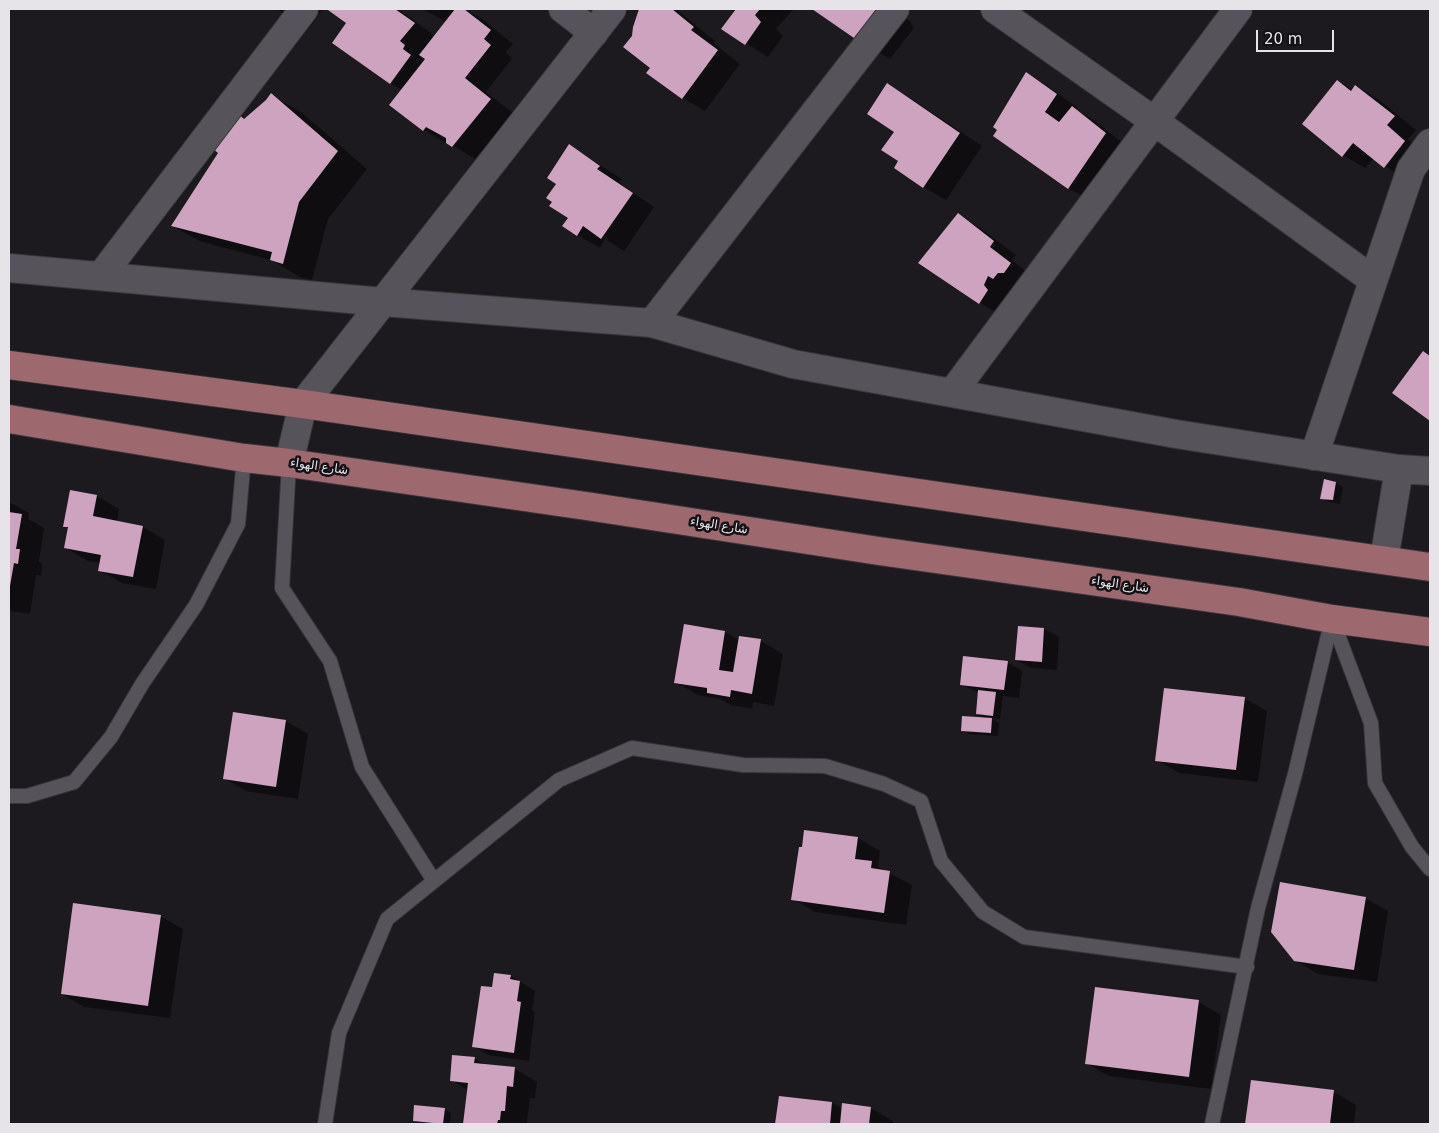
<!DOCTYPE html>
<html>
<head>
<meta charset="utf-8">
<style>
  body { margin:0 }
  #map { position:relative; width:1439px; height:1133px; overflow:hidden; background:#1d1a1f; font-family:"DejaVu Sans",sans-serif }
  canvas { display:block }
  .frame { position:absolute; inset:0; border:10px solid #e6e4e8; pointer-events:none }
  .scale { position:absolute; left:1256px; top:30px; width:78px; height:22px; box-sizing:border-box; border:2px solid #e6e4e8; border-top:0; padding-left:6px; font-size:15px; line-height:18px; white-space:nowrap; color:#e6e4e8; -webkit-text-stroke:4px #141116; paint-order:stroke }
</style>
</head>
<body>
<div id="map">
<canvas width="1439" height="1133"></canvas>
<div class="frame"></div>
<div class="scale">20 m</div>
</div>
<script>
const context = document.querySelector('canvas').getContext('2d');
context.lineJoin = 'round';
function fillPath(path, color) {
  context.fillStyle = color;
  context.fill(path, 'evenodd');
}
function poly(rows) {
  const path = new Path2D();
  for (const r of rows) {
    path.moveTo(r[0], r[1]);
    for (let i = 2; i < r.length; i += 2) path.lineTo(r[i], r[i + 1]);
  }
  return path;
}
function trace(path, color, width, dash) {
  context.strokeStyle = color;
  context.lineWidth = width;
  context.lineCap = dash ? 'butt' : 'round';
  context.setLineDash(dash || []);
  context.stroke(path);
}
function label(font, color, halo, rows, align = 'center') {
  context.font = font + ' "DejaVu Sans",Cairo,sans-serif';
  context.lineWidth = 5;
  context.setLineDash([]);
  context.textBaseline = 'middle';
  context.strokeStyle = halo;
  context.fillStyle = color;
  for (const [text, x, y, turn = 0] of rows) {
    context.save();
    context.translate(x, y);
    context.rotate((+turn || 0) * Math.PI / 180);
    context.textAlign = isNaN(turn) ? turn : align;
    if (halo) context.strokeText(text, 0, 0);
    context.fillText(text, 0, 0);
    context.restore();
  }
}
fillPath(poly([
  [276,9,323,9,309,28],
  [330,9,398,9,435,36,446,22,423,9,464,9,481,18,513,44,506,52,512,59,486,92,513,113,475,159,447,142,446,143,424,130,402,90,390,83,348,23],
  [641,9,676,9,715,41,713,43,740,64,705,111,683,98,652,68,633,37],
  [738,9,794,9,776,29,783,36,768,57,723,29],
  [814,9,889,9,910,21,914,28,890,59,867,46],
  [1027,74,1049,87,1078,108,1077,110,1095,121,1128,147,1091,201,1068,188],
  [1338,81,1353,90,1356,86,1378,99,1416,130,1408,139,1427,154,1407,179,1384,166,1374,158,1365,168,1343,155],
  [888,85,910,98,982,146,946,200,923,187,900,161],
  [271,95,301,112,367,169,328,219,312,280,300,277,271,260,202,242,172,226,219,153,238,115,245,119,267,101],
  [570,146,622,179,619,183,654,207,624,251,605,239,600,248,577,235,569,218,554,201],
  [958,215,980,228,1016,255,1012,260,1033,277,1016,291,1011,288,1006,298,1002,316,980,303],
  [1423,352,1430,356,1430,420,1394,393],
  [1336,483,1343,487,1340,504,1329,502,1322,498],
  [71,492,97,496,119,509,117,522,143,527,165,540,156,589,122,583,99,570,101,563,88,561,66,548,69,529,65,526],
  [9,502,29,513,28,519,44,528,39,561,42,564,41,576,36,575,30,614,9,611],
  [1044,629,1059,637,1057,670,1031,668,1016,660],
  [725,632,739,640,761,641,783,654,774,706,753,702,752,709,731,705,720,699,698,695,675,682],
  [1007,662,1022,671,1019,698,1003,696,1000,719,990,718,999,723,998,736,969,734,962,730,986,719,977,714,979,693,961,684],
  [1244,698,1267,711,1258,782,1179,773,1157,760],
  [286,721,308,734,298,799,246,791,224,778],
  [805,831,858,838,880,851,878,867,912,885,906,925,815,912,793,899],
  [1365,898,1388,911,1377,982,1318,974,1295,960],
  [160,916,183,929,170,1018,84,1007,62,994],
  [511,976,535,991,532,1010,535,1012,529,1061,488,1055,473,1046,493,989],
  [1199,1002,1221,1015,1211,1089,1109,1076,1086,1063],
  [474,1058,488,1066,515,1069,537,1082,535,1099,530,1098,527,1123,464,1124,468,1090,451,1080],
  [1252,1081,1334,1092,1356,1105,1354,1124,1246,1124],
  [780,1097,832,1103,843,1109,871,1108,893,1121,893,1124,777,1124],
  [444,1109,451,1113,450,1124,420,1124,414,1121]
]), '#0007');
fillPath(poly([
  [329,9,395,9,415,23,400,41,405,45,403,49,411,55,390,84,332,43,346,23,328,10],
  [455,9,464,9,491,30,484,39,491,45,465,78,491,99,452,147,446,143,446,138,426,127,423,131,389,105,425,59,419,55],
  [639,9,672,9,694,27,691,30,718,50,682,99,646,73,650,68,623,47,632,36,633,27],
  [736,9,760,9,755,15,761,22,745,45,721,29],
  [812,9,889,9,867,47],
  [1026,72,1057,94,1045,112,1059,122,1072,106,1106,133,1068,189,993,136,997,130,993,127],
  [1337,80,1351,91,1355,85,1395,116,1387,125,1405,141,1384,168,1353,143,1342,157,1302,124],
  [887,83,960,133,923,188,894,168,898,161,881,150,894,132,867,114],
  [271,93,338,151,299,202,283,264,270,260,272,252,171,226,218,153,211,147,237,113,244,119,266,100],
  [569,144,600,166,597,169,633,193,601,239,583,226,577,236,562,226,568,218,549,206,552,202,546,198,556,184,547,178],
  [958,213,994,241,990,247,1011,263,1004,273,998,273,993,279,988,276,984,285,988,290,979,304,918,263],
  [1423,351,1430,356,1430,421,1392,393],
  [1324,479,1336,482,1333,500,1320,499],
  [70,490,97,495,93,516,143,526,133,577,98,571,101,555,64,548,68,527,63,527],
  [9,512,22,514,16,549,20,549,18,564,14,563,10,586],
  [684,624,725,631,719,670,733,672,739,636,761,639,752,694,731,690,730,697,707,693,707,688,674,683],
  [1018,626,1044,628,1042,662,1015,660],
  [963,656,1008,661,1004,690,960,685],
  [1164,688,1245,697,1236,770,1155,761],
  [978,690,996,692,993,716,976,714],
  [233,712,286,720,276,787,223,779],
  [962,716,992,718,991,733,961,731],
  [804,830,858,837,855,859,872,861,871,868,890,871,884,913,791,900,799,847,802,847],
  [1280,882,1366,897,1354,970,1294,961,1271,932],
  [73,903,161,915,148,1006,61,994],
  [494,973,511,975,510,979,520,981,517,1001,521,1002,514,1053,472,1047,481,986,492,987],
  [1095,987,1199,1000,1189,1077,1085,1064],
  [452,1055,475,1057,474,1063,515,1067,513,1087,507,1086,505,1111,501,1111,500,1120,498,1120,497,1124,463,1124,468,1083,450,1081],
  [1251,1080,1334,1090,1330,1124,1245,1124],
  [779,1096,832,1102,830,1124,775,1124],
  [842,1103,871,1107,869,1124,840,1124],
  [414,1105,445,1108,443,1124,413,1121]
]), '#cea3bf');
const lane = poly([
  [289,463,282,588,330,661,362,767,434,881],
  [1332,619,1371,723,1375,783,1412,847,1430,869],
  [9,796,27,796,74,782,111,737,142,684,196,605,238,524,244,458],
  [325,1124,339,1033,387,919,559,780,632,748,743,765,825,766,884,784,921,801,941,861,983,912,1024,937,1247,967],
  [1212,1124,1258,908,1295,774,1332,619]
]);
const street = poly([
  [563,9,594,33],
  [995,9,1154,121,1373,280],
  [9,268,383,302,652,323,793,364,1176,434,1399,469,1430,471],
  [101,276,304,9],
  [652,323,895,9],
  [952,393,1238,9],
  [1314,456,1411,169,1430,143],
  [1384,560,1399,469]
]);
const secondary = poly([
  [289,463,303,404,612,9]
]);
const primary = poly([
  [9,365,303,404,1430,567],
  [9,419,244,458,289,463,593,507,879,551,1239,602,1332,619,1430,632]
]);
trace(lane, '#38363a', 16);
trace(street, '#38363a', 30);
trace(secondary, '#38363a', 30);
trace(primary, '#38363a', 30);
trace(lane, '#57535a', 14);
trace(street, '#57535a', 28);
trace(secondary, '#57535a', 28);
trace(primary, '#9e696e', 28);
label('12px', '#e6e4e8', '#141116', [
  ["شارع الهواء",319,467,8],
  ["شارع الهواء",719,526,9],
  ["شارع الهواء",1120,585,8]
]);
</script>
</body>
</html>
